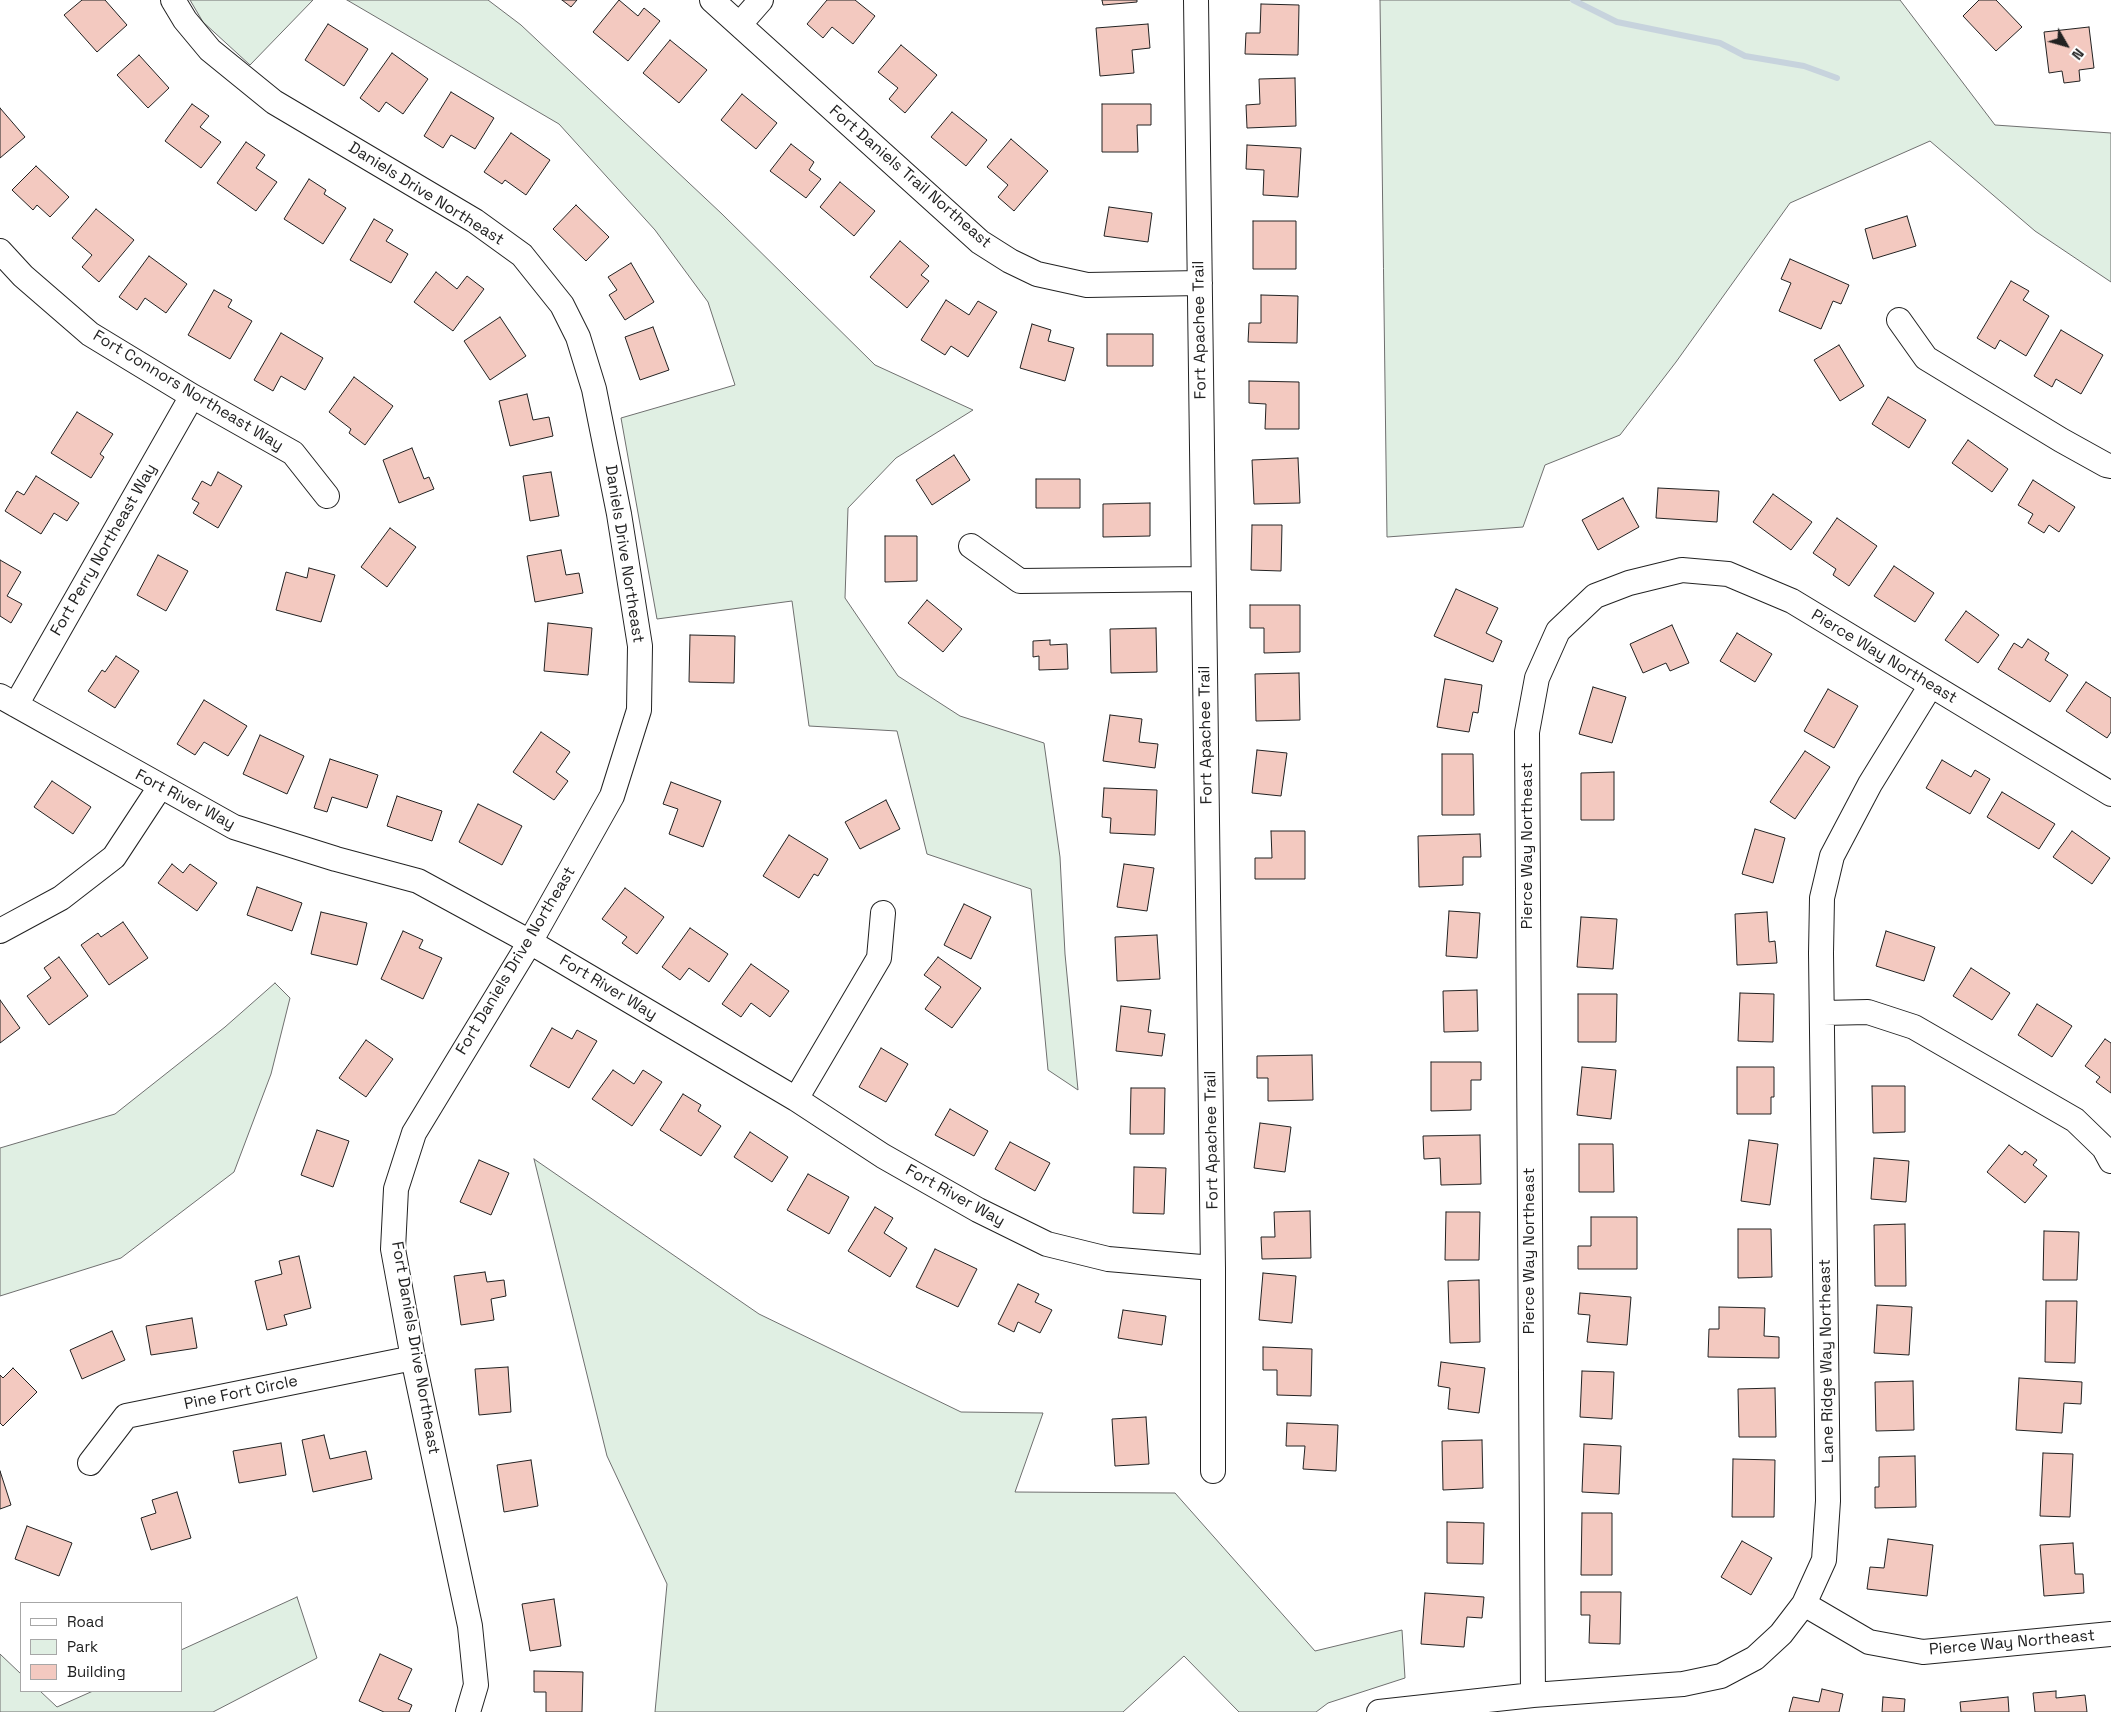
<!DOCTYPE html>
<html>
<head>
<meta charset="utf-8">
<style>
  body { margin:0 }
  #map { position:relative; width:2111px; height:1712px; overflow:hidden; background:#fff; font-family:"Space Grotesk",sans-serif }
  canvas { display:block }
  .legend { position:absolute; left:20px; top:1602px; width:162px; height:90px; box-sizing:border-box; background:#fff; border:1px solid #a7a7a7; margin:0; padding:6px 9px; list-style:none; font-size:15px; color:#222 }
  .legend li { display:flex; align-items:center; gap:10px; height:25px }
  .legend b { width:25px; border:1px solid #a7a7a7 }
  .north { position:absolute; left:2041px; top:20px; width:50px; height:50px; -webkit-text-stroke:4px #fff; paint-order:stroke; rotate:128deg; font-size:14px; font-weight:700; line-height:20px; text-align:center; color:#222 }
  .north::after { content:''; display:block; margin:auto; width:18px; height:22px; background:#222; clip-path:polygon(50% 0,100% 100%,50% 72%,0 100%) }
</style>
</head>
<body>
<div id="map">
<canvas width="2111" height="1712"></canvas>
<ul class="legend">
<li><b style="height:6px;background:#fff"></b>Road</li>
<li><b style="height:14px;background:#e0efe3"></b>Park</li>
<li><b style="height:14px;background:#f3c9c0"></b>Building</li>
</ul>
<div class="north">N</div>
</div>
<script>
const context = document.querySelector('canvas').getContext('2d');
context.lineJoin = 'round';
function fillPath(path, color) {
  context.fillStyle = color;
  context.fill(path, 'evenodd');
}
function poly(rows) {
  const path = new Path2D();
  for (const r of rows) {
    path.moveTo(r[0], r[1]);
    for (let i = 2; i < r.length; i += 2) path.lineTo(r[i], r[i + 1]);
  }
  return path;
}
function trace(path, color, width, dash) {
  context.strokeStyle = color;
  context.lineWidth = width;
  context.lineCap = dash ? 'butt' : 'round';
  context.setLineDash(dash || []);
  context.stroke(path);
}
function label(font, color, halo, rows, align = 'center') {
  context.font = font + ' "Space Grotesk",sans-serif';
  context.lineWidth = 4;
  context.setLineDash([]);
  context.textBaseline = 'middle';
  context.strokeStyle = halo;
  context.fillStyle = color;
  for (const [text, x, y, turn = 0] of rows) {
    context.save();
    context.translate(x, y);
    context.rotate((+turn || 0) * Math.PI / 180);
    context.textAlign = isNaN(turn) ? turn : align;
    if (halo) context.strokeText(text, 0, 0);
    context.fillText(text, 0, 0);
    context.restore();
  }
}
const green = poly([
  [190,0,313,0,250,65,203,22,190,0],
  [347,0,488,0,521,25,722,214,875,365,973,410,896,458,848,508,845,598,898,676,960,716,1044,743,1060,857,1065,954,1078,1090,1048,1070,1031,889,927,854,897,731,809,726,792,601,657,619,621,418,735,385,708,302,655,230,559,124,347,0],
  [1380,0,1900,0,1995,125,2111,133,2111,282,2035,231,1930,141,1790,203,1676,362,1620,435,1545,465,1523,527,1387,537,1380,0],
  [275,983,290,998,271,1074,234,1172,121,1258,0,1296,0,1148,115,1114,225,1027,275,983],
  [534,1159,759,1314,961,1412,1043,1413,1015,1492,1175,1493,1315,1651,1402,1630,1405,1678,1328,1703,1316,1712,1239,1712,1184,1656,1123,1712,655,1712,667,1584,607,1456,534,1159],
  [297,1597,317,1658,213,1712,0,1712,0,1654,21,1674,21,1691,40,1691,57,1707,93,1691,181,1691,181,1650,297,1597]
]);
fillPath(green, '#e0efe3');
trace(green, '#6f6f6f', 1);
trace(poly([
  [1573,0,1617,22,1720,43,1745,56,1804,66,1837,78]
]), '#c7d3dd', 6);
const building = poly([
  [82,0,105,0,127,25,97,52,64,15,82,0],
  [562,0,577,0,571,7,562,0],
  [619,0,638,16,644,8,660,21,628,61,593,32,619,0],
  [827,0,855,0,875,16,853,44,832,27,823,38,807,24,827,0],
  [1102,0,1137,0,1137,2,1103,5,1102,0],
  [1979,0,1996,0,2022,27,1996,51,1963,16,1979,0],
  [1261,4,1299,5,1298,55,1245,54,1246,33,1260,33,1261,4],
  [328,24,368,49,344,86,305,60,328,24],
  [1148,24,1150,48,1132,50,1134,73,1100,76,1096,28,1148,24],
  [2089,27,2094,68,2079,70,2080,81,2064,83,2062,71,2049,73,2044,32,2089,27],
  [670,40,707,70,679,103,643,73,670,40],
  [901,45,937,75,905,113,889,99,898,88,878,72,901,45],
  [392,53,428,79,403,114,386,102,379,112,360,98,392,53],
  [139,55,169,88,148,108,117,75,139,55],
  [1295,78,1296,126,1247,128,1246,105,1260,104,1259,79,1295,78],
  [451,92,494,118,475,149,451,135,443,148,424,136,451,92],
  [742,94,777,123,756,149,721,120,742,94],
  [192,104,209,116,200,127,221,142,201,168,165,141,192,104],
  [1102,104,1151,104,1151,125,1137,125,1138,152,1102,152,1102,104],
  [0,108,25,137,0,158,0,108],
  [952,112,987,140,966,166,931,137,952,112],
  [511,133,550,160,526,195,505,180,502,184,484,172,511,133],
  [1011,139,1048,171,1014,211,998,197,1008,185,987,167,1011,139],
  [246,142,265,155,256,168,277,182,256,211,217,183,246,142],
  [791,144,814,162,809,170,821,179,806,198,770,171,791,144],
  [1247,145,1301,148,1298,197,1263,195,1264,170,1246,169,1247,145],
  [36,166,69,197,50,217,37,205,33,210,12,190,36,166],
  [309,179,326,190,324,194,346,208,323,244,284,219,309,179],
  [840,182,875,211,854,236,820,207,840,182],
  [576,205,609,237,586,261,553,229,576,205],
  [1109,207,1152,213,1148,242,1104,236,1109,207],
  [96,209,134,240,99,282,82,267,92,255,72,238,96,209],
  [1907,216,1916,246,1873,259,1865,229,1907,216],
  [374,219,393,230,386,241,408,254,391,283,350,260,374,219],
  [1253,221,1296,221,1296,269,1253,269,1253,221],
  [900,241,929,266,921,275,929,281,907,308,870,277,900,241],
  [149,256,187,284,166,313,145,298,137,310,119,297,149,256],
  [1790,259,1849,285,1841,304,1833,301,1821,329,1779,311,1791,283,1781,279,1790,259],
  [631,263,654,302,625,320,609,295,617,290,608,277,631,263],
  [436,272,457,289,467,276,484,289,453,331,414,302,436,272],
  [2011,281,2029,291,2023,300,2049,316,2026,356,2000,340,1995,349,1977,338,2011,281],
  [214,290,232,300,228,307,252,321,230,359,188,335,214,290],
  [1261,295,1298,296,1297,343,1248,342,1249,323,1261,323,1261,295],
  [946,300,969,315,978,301,997,312,968,357,951,346,945,355,921,340,946,300],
  [500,317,526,356,490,380,464,341,500,317],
  [1032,324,1051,330,1048,341,1074,348,1065,381,1020,368,1032,324],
  [653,327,669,370,640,380,625,337,653,327],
  [2061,330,2103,355,2081,394,2056,379,2052,387,2034,376,2061,330],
  [281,333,323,358,305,390,281,376,273,391,254,380,281,333],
  [1107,334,1153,334,1153,366,1107,366,1107,334],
  [1839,345,1864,386,1840,401,1814,360,1839,345],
  [354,377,393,406,365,445,349,433,351,429,329,412,354,377],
  [1249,381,1299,382,1299,429,1265,429,1266,404,1249,403,1249,381],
  [527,394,533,420,549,417,553,436,510,446,499,401,527,394],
  [1888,397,1926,420,1909,448,1872,424,1888,397],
  [77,412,113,434,100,454,104,457,91,478,51,453,77,412],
  [1968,440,2008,469,1992,492,1952,463,1968,440],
  [412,448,424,479,429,477,434,489,399,503,383,460,412,448],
  [954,455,970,480,932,505,916,480,954,455],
  [1298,458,1300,503,1254,504,1252,460,1298,458],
  [218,472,242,486,218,528,193,513,199,503,192,499,202,481,211,486,218,472],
  [551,472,559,516,530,521,523,476,551,472],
  [36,476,79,503,67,521,54,513,41,534,5,511,17,491,24,495,36,476],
  [1036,479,1080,479,1080,508,1036,508,1036,479],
  [2033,480,2075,507,2059,532,2049,525,2044,533,2028,523,2033,514,2018,505,2033,480],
  [1658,488,1719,491,1717,522,1656,518,1658,488],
  [1773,494,1812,522,1791,550,1753,522,1773,494],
  [1623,498,1639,527,1598,550,1582,520,1623,498],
  [1150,503,1150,536,1103,537,1103,504,1150,503],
  [1837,518,1877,546,1849,586,1833,575,1836,569,1813,553,1837,518],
  [1252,525,1282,525,1281,571,1251,570,1252,525],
  [390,528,416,547,387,587,361,567,390,528],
  [885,536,917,536,917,581,885,582,885,536],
  [561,550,566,575,579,573,583,593,535,602,527,556,561,550],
  [158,555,188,571,166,611,137,595,158,555],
  [0,560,21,572,7,596,22,604,11,623,0,616,0,560],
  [1894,566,1934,593,1915,622,1874,596,1894,566],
  [309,568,335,575,321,622,276,610,286,572,307,578,309,568],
  [1456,589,1498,608,1486,633,1502,641,1493,662,1434,636,1456,589],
  [927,600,962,629,943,652,908,623,927,600],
  [1250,605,1300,605,1300,652,1264,653,1264,628,1250,628,1250,605],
  [1966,611,1999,635,1978,663,1945,640,1966,611],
  [548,623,592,628,588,675,544,671,548,623],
  [1672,625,1689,663,1670,671,1666,663,1643,673,1630,644,1672,625],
  [1156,628,1157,672,1111,673,1110,629,1156,628],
  [1737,633,1772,654,1755,682,1720,661,1737,633],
  [690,635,735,636,734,683,689,682,690,635],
  [2028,639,2049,653,2045,660,2068,675,2050,702,1998,669,2014,643,2022,648,2028,639],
  [1050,640,1050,645,1067,644,1068,669,1039,670,1039,656,1033,657,1033,641,1050,640],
  [116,656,139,671,115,708,88,691,102,670,105,672,116,656],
  [1299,673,1300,720,1256,721,1255,674,1299,673],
  [1445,679,1482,685,1478,713,1473,712,1469,732,1437,727,1445,679],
  [2086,682,2111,698,2111,732,2107,738,2066,711,2086,682],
  [1593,687,1626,697,1612,743,1579,734,1593,687],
  [1828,689,1858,706,1834,748,1804,731,1828,689],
  [204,700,247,726,228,756,204,742,195,755,177,744,204,700],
  [1110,715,1142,719,1139,742,1158,744,1155,768,1103,761,1110,715],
  [541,732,570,752,556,772,568,781,554,800,513,772,541,732],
  [260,735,304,756,287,794,243,774,260,735],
  [1257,750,1287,753,1281,796,1252,793,1257,750],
  [1805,751,1830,767,1795,819,1770,802,1805,751],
  [1442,754,1473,754,1474,815,1442,815,1442,754],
  [330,759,378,775,367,808,332,797,327,812,314,808,330,759],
  [1942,760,1971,777,1975,770,1990,779,1970,814,1926,788,1942,760],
  [1614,772,1614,820,1581,820,1581,773,1614,772],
  [52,781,91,807,73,834,34,807,52,781],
  [671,782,721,801,703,847,669,834,678,809,663,804,671,782],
  [1104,788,1157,790,1155,835,1110,833,1111,818,1102,817,1104,788],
  [2002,792,2055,824,2039,849,1987,817,2002,792],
  [397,796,442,811,432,841,387,826,397,796],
  [886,800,900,829,860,849,845,822,886,800],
  [478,804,522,826,502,865,459,842,478,804],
  [1755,829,1785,838,1773,883,1742,874,1755,829],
  [1271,831,1305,831,1305,879,1255,879,1255,858,1272,858,1271,831],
  [2072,831,2110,858,2092,884,2053,857,2072,831],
  [1480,834,1481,857,1463,857,1463,885,1419,887,1418,836,1480,834],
  [789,835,828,859,818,876,814,874,799,898,763,876,789,835],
  [172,864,183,873,190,864,217,883,197,911,158,883,172,864],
  [1124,864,1154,868,1147,911,1117,907,1124,864],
  [257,887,302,903,292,931,247,915,257,887],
  [625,888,664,917,637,954,622,943,627,937,602,919,625,888],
  [964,904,991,917,971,959,944,945,964,904],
  [1449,911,1480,913,1477,958,1446,956,1449,911],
  [321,912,367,923,357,965,311,954,321,912],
  [1767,912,1769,942,1775,941,1777,963,1737,965,1735,914,1767,912],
  [1581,917,1617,919,1613,969,1577,967,1581,917],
  [123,922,148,958,109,985,81,945,98,933,101,937,123,922],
  [690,928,728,954,709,982,689,968,680,980,662,967,690,928],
  [403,931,423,940,419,948,442,958,423,999,381,979,403,931],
  [1886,931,1935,947,1924,981,1876,966,1886,931],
  [1157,935,1160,979,1117,981,1115,937,1157,935],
  [59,957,88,996,49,1025,27,996,51,978,44,968,59,957],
  [938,957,981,988,952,1028,925,1009,941,987,924,975,938,957],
  [751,964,789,991,770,1017,751,1003,741,1017,722,1004,751,964],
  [1971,968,2010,993,1992,1020,1953,996,1971,968],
  [1477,990,1478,1031,1444,1032,1443,991,1477,990],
  [1740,993,1774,994,1773,1042,1738,1041,1740,993],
  [1578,994,1617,994,1616,1042,1578,1042,1578,994],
  [0,1000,20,1028,0,1043,0,1000],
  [2037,1004,2072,1026,2052,1057,2018,1035,2037,1004],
  [1121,1006,1151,1010,1148,1032,1165,1034,1162,1056,1116,1051,1121,1006],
  [552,1028,572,1039,577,1030,597,1041,569,1088,530,1066,552,1028],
  [2105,1039,2111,1043,2111,1093,2096,1082,2100,1077,2085,1066,2105,1039],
  [366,1040,393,1059,366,1097,339,1078,366,1040],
  [881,1048,908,1064,886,1102,859,1087,881,1048],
  [1312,1055,1313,1100,1268,1101,1268,1078,1257,1078,1257,1056,1312,1055],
  [1431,1062,1481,1062,1481,1080,1471,1080,1471,1110,1431,1111,1431,1062],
  [1582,1067,1616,1070,1611,1119,1577,1115,1582,1067],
  [1737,1067,1774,1067,1774,1097,1771,1097,1771,1114,1737,1114,1737,1067],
  [613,1070,634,1084,643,1070,662,1082,632,1126,592,1099,613,1070],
  [1872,1086,1905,1086,1905,1132,1873,1133,1872,1086],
  [1131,1088,1165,1088,1164,1134,1130,1134,1131,1088],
  [683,1094,701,1105,698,1111,721,1126,701,1156,660,1130,683,1094],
  [950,1109,988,1131,974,1156,935,1135,950,1109],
  [1260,1123,1291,1127,1285,1172,1254,1168,1260,1123],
  [317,1130,349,1141,333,1187,301,1175,317,1130],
  [750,1132,788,1157,772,1182,734,1157,750,1132],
  [1480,1135,1481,1184,1441,1185,1440,1158,1424,1159,1423,1136,1480,1135],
  [1749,1140,1778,1144,1770,1205,1741,1201,1749,1140],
  [1010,1142,1050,1163,1035,1191,995,1169,1010,1142],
  [1579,1144,1613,1144,1614,1192,1579,1192,1579,1144],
  [2009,1145,2022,1155,2025,1151,2037,1160,2033,1165,2047,1176,2025,1203,1987,1172,2009,1145],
  [1874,1158,1909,1161,1906,1202,1871,1199,1874,1158],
  [479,1160,509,1173,491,1215,460,1202,479,1160],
  [1134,1167,1166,1168,1164,1214,1133,1213,1134,1167],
  [808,1174,849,1197,829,1234,787,1210,808,1174],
  [875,1207,893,1218,884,1233,907,1248,890,1277,848,1251,875,1207],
  [1310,1211,1311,1258,1262,1259,1261,1237,1275,1237,1274,1212,1310,1211],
  [1446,1212,1480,1212,1479,1260,1445,1260,1446,1212],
  [1591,1217,1637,1217,1637,1269,1578,1269,1578,1246,1591,1246,1591,1217],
  [1905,1224,1906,1286,1875,1286,1874,1225,1905,1224],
  [1738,1229,1771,1229,1772,1277,1738,1278,1738,1229],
  [2044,1231,2079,1232,2077,1280,2043,1280,2044,1231],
  [935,1249,977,1269,958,1307,916,1287,935,1249],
  [299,1256,311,1308,284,1315,287,1325,267,1330,255,1281,282,1274,279,1261,299,1256],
  [485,1272,487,1282,504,1280,506,1296,491,1299,494,1320,461,1325,454,1276,485,1272],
  [1263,1273,1296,1276,1292,1323,1259,1320,1263,1273],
  [1479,1280,1480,1342,1450,1343,1448,1281,1479,1280],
  [1018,1284,1039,1294,1035,1302,1052,1310,1040,1333,1018,1322,1014,1332,998,1324,1018,1284],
  [1580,1293,1631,1297,1627,1345,1587,1342,1590,1315,1578,1314,1580,1293],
  [2046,1301,2077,1301,2075,1363,2045,1362,2046,1301],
  [1877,1305,1912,1307,1909,1355,1874,1353,1877,1305],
  [1719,1307,1765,1308,1764,1336,1779,1337,1779,1358,1708,1357,1709,1329,1719,1329,1719,1307],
  [1123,1310,1166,1316,1162,1345,1118,1338,1123,1310],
  [192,1318,197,1348,151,1355,146,1326,192,1318],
  [112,1331,125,1360,82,1379,70,1350,112,1331],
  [1263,1347,1312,1349,1311,1396,1277,1395,1277,1370,1263,1370,1263,1347],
  [1441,1362,1485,1368,1479,1413,1448,1409,1450,1388,1438,1386,1441,1362],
  [508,1367,511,1412,479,1415,475,1369,508,1367],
  [13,1368,37,1392,3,1426,0,1423,0,1375,3,1378,13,1368],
  [1582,1371,1614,1372,1612,1419,1580,1417,1582,1371],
  [2019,1378,2082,1382,2081,1404,2064,1403,2062,1433,2016,1430,2019,1378],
  [1913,1381,1914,1430,1876,1431,1875,1382,1913,1381],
  [1775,1388,1776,1437,1739,1437,1738,1389,1775,1388],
  [1146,1417,1149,1464,1115,1466,1112,1419,1146,1417],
  [1287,1423,1338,1425,1336,1471,1303,1469,1305,1446,1286,1446,1287,1423],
  [324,1435,330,1459,366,1451,372,1479,313,1492,302,1440,324,1435],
  [1482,1440,1483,1488,1443,1490,1442,1441,1482,1440],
  [281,1443,286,1475,239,1483,233,1451,281,1443],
  [1584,1444,1621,1446,1619,1494,1582,1492,1584,1444],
  [2043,1453,2073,1454,2070,1517,2040,1516,2043,1453],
  [1915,1456,1916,1507,1875,1508,1875,1487,1879,1487,1879,1457,1915,1456],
  [1733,1459,1775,1460,1774,1517,1732,1517,1733,1459],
  [531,1460,538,1506,504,1512,497,1465,531,1460],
  [0,1471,11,1505,0,1509,0,1471],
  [177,1492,191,1538,151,1550,141,1518,156,1513,152,1500,177,1492],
  [1582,1513,1612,1513,1612,1575,1581,1575,1582,1513],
  [1447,1522,1484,1523,1483,1564,1447,1563,1447,1522],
  [27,1526,72,1543,59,1576,15,1559,27,1526],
  [1888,1539,1933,1545,1927,1596,1867,1589,1870,1567,1884,1568,1888,1539],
  [1742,1541,1772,1558,1751,1595,1721,1577,1742,1541],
  [2073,1543,2075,1574,2083,1574,2084,1593,2044,1596,2040,1545,2073,1543],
  [1581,1592,1621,1592,1620,1644,1589,1643,1590,1615,1581,1615,1581,1592],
  [1425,1593,1484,1597,1482,1618,1467,1617,1464,1647,1421,1644,1425,1593],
  [554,1599,561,1646,530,1651,522,1604,554,1599],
  [380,1654,412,1669,398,1699,412,1705,409,1712,384,1712,359,1701,380,1654],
  [534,1671,583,1672,582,1712,546,1712,546,1692,534,1692,534,1671],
  [1822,1689,1843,1694,1839,1712,1789,1712,1793,1697,1819,1702,1822,1689],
  [2056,1691,2056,1698,2085,1695,2087,1712,2035,1712,2033,1693,2056,1691],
  [1883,1697,1905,1699,1904,1712,1882,1712,1883,1697],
  [2008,1697,2009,1712,1961,1712,1960,1702,2008,1697]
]);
fillPath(building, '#f3c9c0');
trace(building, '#222', 1);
const minor = poly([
  [173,0,185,20,210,50,274,102,475,221,522,255,562,305,578,337,594,389,619,514,640,646,639,710,612,796,530,942,414,1133,396,1189,393,1249,413,1358,470,1626,476,1685,468,1712],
  [712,0,980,242,1010,261,1037,274,1087,285,1200,283],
  [1196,0,1213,1268,1213,1471],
  [740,24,761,0],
  [0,251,23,276,90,334,192,396,293,453,327,496],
  [1899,320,1926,358,2061,440,2106,465,2111,466],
  [971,546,1020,581,1203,579],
  [0,696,234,827,336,859,418,881,530,942,796,1099,883,1156,978,1210,1047,1244,1108,1259,1213,1268],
  [16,705,192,396],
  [0,931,61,898,114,857,160,787],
  [1823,1013,1868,1012,1914,1027,2075,1120,2104,1148,2111,1161],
  [796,1099,879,958,883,913],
  [90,1463,126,1416,413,1358],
  [1804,1604,1869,1642,1923,1652,2111,1634],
  [1533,1695,1527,732,1537,678,1558,631,1595,596,1629,583,1682,570,1728,574,1792,601,2111,794],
  [1379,1712,1533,1695,1683,1684,1721,1676,1755,1658,1781,1634,1804,1604,1824,1560,1828,1501,1821,953,1822,898,1832,856,1870,784,1931,685]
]);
trace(minor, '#222', 26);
trace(minor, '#fff', 24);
label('16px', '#222', '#fff', [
  ["Fort Daniels Trail Northeast",910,177,41],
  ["Daniels Drive Northeast",426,194,32],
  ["Fort Apachee Trail",1200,330,-91],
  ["Fort Connors Northeast Way",188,391,31],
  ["Fort Perry Northeast Way",104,550,-60],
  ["Daniels Drive Northeast",624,554,81],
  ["Pierce Way Northeast",1884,657,31],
  ["Fort Apachee Trail",1206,735,-91],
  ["Fort River Way",185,800,28],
  ["Pierce Way Northeast",1528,846,-90],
  ["Fort Daniels Drive Northeast",516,961,-59],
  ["Fort River Way",608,988,31],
  ["Fort Apachee Trail",1212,1140,-91],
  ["Fort River Way",955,1196,29],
  ["Pierce Way Northeast",1530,1251,-90],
  ["Fort Daniels Drive Northeast",415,1348,80],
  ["Lane Ridge Way Northeast",1827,1361,-91],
  ["Pine Fort Circle",241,1393,-12],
  ["Pierce Way Northeast",2012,1643,-5]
]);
</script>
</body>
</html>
